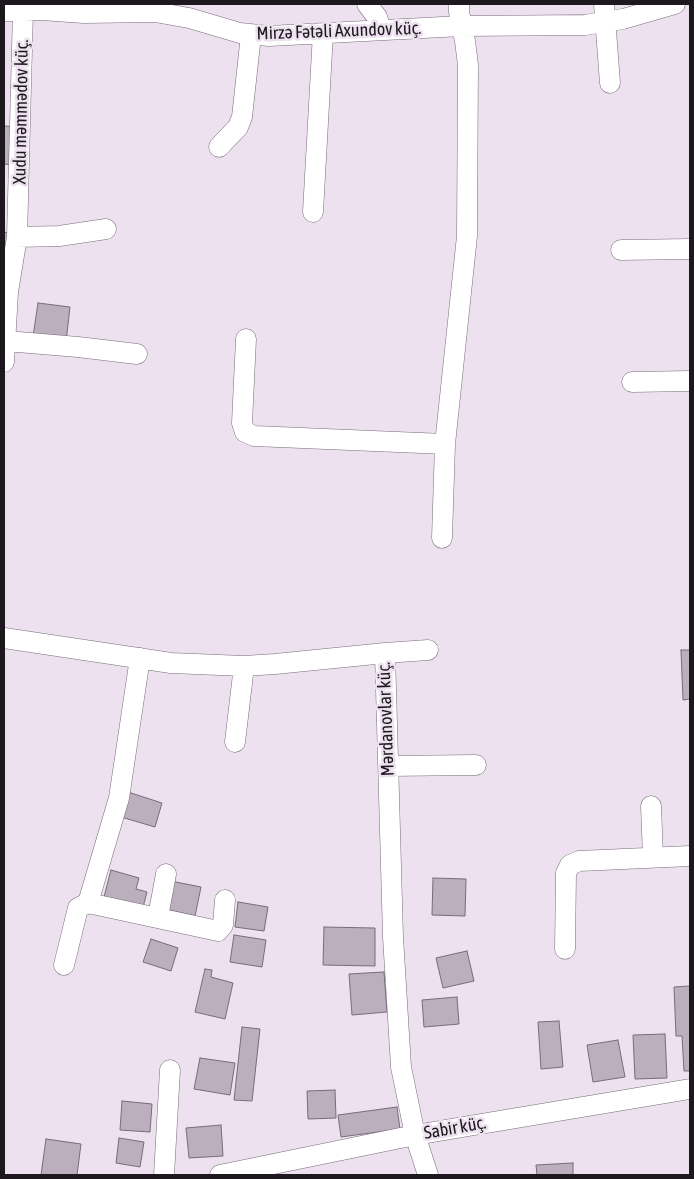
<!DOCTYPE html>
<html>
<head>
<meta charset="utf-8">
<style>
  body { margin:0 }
  #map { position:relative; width:694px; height:1179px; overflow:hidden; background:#ede0ef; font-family:"Asap Condensed",sans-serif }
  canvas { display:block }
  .frame { position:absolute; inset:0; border:5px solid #1d181e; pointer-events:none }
</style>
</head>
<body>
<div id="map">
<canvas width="694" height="1179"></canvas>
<div class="frame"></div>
</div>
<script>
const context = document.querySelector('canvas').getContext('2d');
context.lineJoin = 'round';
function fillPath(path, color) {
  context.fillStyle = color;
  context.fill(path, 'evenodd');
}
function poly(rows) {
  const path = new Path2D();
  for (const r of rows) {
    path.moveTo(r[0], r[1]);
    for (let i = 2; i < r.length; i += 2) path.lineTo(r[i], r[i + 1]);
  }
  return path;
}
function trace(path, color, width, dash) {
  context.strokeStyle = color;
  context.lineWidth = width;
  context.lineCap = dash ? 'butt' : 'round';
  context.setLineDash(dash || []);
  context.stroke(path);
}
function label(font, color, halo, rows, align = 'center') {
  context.font = font + ' "Asap Condensed",sans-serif';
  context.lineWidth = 5;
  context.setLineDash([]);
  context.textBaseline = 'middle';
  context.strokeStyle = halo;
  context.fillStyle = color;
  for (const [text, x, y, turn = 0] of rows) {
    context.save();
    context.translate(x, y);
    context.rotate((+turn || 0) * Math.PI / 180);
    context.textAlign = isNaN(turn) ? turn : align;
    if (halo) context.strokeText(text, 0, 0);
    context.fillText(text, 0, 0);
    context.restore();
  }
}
const building = poly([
  [4,126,17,127,14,165,4,164,4,126],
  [4,232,9,233,4,271,4,232],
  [38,303,70,307,66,342,33,337,38,303],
  [681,650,690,650,690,699,683,700,681,650],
  [128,792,162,803,155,827,121,817,128,792],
  [111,870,139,878,136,889,147,892,143,907,104,897,111,870],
  [433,878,466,879,465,916,432,915,433,878],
  [171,881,201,887,195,916,165,909,171,881],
  [238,902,268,907,264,931,235,927,238,902],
  [324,927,375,928,375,966,323,965,324,927],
  [234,935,266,940,262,967,230,962,234,935],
  [151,939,178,948,171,971,143,962,151,939],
  [467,951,474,981,443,988,436,958,467,951],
  [205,969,212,970,211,977,233,983,225,1019,195,1012,205,969],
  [384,972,387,1012,352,1015,349,974,384,972],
  [690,986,690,1071,684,1071,682,1036,676,1036,674,987,690,986],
  [457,997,459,1024,424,1027,422,1000,457,997],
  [559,1021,563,1067,541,1069,538,1022,559,1021],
  [242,1027,260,1029,252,1101,234,1100,242,1027],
  [665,1034,667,1078,635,1079,633,1035,665,1034],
  [618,1040,625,1077,593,1082,587,1045,618,1040],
  [200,1058,235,1063,230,1095,194,1089,200,1058],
  [335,1090,336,1118,308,1119,307,1091,335,1090],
  [122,1101,152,1104,150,1132,120,1130,122,1101],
  [397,1107,400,1129,341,1137,338,1115,397,1107],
  [221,1125,223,1156,189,1158,186,1128,221,1125],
  [119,1138,144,1142,140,1167,116,1163,119,1138],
  [46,1139,81,1144,77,1175,41,1175,46,1139],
  [573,1163,573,1175,537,1175,536,1165,573,1163]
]);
fillPath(building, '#bbaebd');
trace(building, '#776c79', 1);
const street = poly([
  [367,4,377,17,381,30],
  [604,4,610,83],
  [4,11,42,10,84,13,155,12,189,18,240,33,269,36,462,26,585,25,623,19,675,4],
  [219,147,238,127,242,117,251,35],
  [313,212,323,33],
  [17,237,59,236,106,229],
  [621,250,690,249],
  [246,339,242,423,245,432,254,436,445,444],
  [6,341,78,347,137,354],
  [4,362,8,292,17,237,23,11],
  [632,382,690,381],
  [442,538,445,444,467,236,468,65,465,41,459,12,459,4],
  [4,638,171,663,244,666,275,664,385,653,393,937,401,1067,415,1135,428,1175],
  [385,653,428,650],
  [140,658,119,798,88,903,218,931,223,925,225,900],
  [235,742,244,666],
  [388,766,476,765],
  [651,806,653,857],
  [158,917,166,874],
  [565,949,566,873,570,865,579,861,690,856],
  [64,965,78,908,88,903],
  [164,1175,170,1070],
  [220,1175,415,1135,690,1089]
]);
trace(street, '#776c79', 21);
trace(street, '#fff', 20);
label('18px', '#1d181e', '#ede0ef', [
  ["Mirzə Fətəli Axundov küç.",339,31,-2],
  ["Xudu məmmədov küç.",21,112,-89],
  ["Mərdanovlar küç.",386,719,-92],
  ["Sabir küç.",455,1128,-10]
]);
</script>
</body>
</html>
